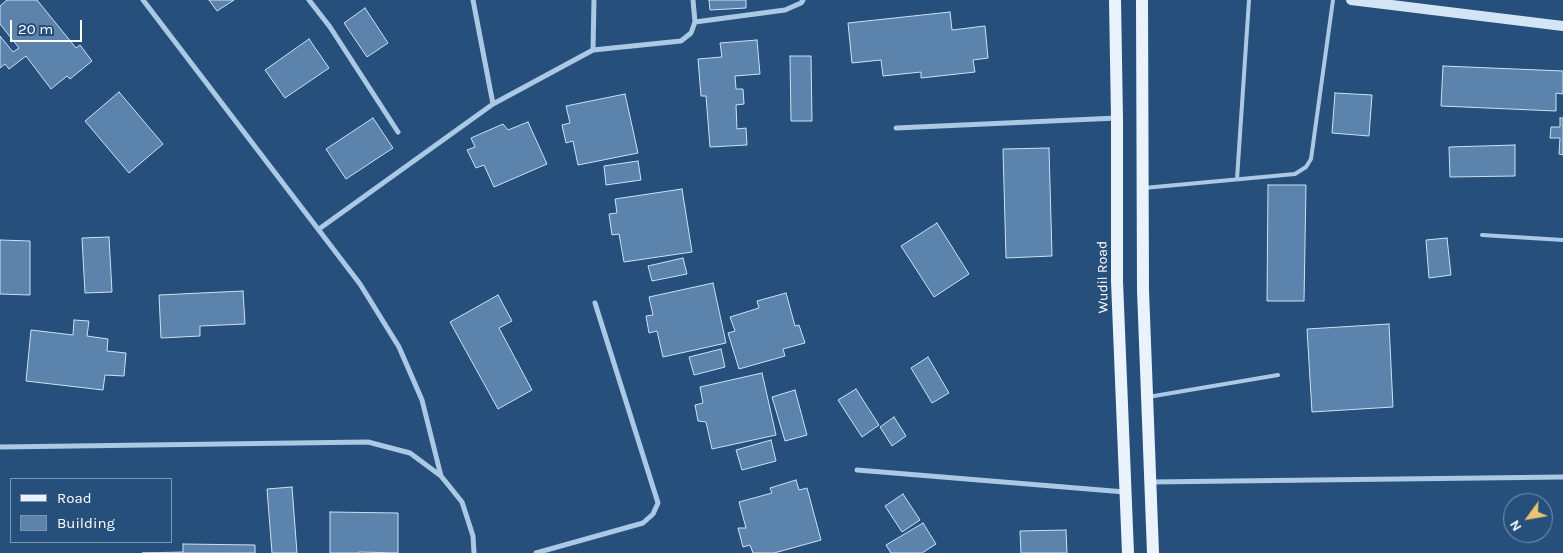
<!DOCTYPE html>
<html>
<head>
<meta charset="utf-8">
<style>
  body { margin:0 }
  #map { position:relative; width:1563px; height:553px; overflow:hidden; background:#26507b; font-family:Karla,sans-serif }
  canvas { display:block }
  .legend { position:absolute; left:10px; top:478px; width:162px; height:65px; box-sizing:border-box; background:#26507b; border:1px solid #7d96b0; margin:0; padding:6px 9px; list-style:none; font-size:15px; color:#fff }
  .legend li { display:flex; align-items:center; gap:10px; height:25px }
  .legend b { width:25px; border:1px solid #7d96b0 }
  .north { position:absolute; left:1503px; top:493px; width:50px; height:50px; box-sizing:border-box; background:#26507b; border:1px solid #7d96b0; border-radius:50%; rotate:238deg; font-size:14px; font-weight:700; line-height:20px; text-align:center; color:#fff }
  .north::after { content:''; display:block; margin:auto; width:18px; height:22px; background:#edc270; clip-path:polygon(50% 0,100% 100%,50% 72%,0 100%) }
  .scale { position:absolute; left:10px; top:20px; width:72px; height:22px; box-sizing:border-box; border:2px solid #fff; border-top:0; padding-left:6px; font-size:15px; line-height:18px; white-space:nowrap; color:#fff; -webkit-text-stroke:4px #26507b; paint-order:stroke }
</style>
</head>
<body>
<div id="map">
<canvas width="1563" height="553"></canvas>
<ul class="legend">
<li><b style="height:6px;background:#eaf2fc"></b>Road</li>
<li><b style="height:14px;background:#5b83ab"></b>Building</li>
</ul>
<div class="north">N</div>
<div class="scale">20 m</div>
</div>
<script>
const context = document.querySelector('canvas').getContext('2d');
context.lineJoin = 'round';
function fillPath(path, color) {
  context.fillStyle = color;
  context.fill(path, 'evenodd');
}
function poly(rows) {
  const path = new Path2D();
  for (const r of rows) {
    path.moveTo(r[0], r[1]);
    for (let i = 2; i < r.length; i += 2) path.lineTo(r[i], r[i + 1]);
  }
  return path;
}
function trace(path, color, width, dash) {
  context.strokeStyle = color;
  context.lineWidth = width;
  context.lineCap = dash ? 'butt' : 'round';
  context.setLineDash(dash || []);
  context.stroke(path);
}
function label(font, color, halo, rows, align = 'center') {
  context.font = font + ' Karla,sans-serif';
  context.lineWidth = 5;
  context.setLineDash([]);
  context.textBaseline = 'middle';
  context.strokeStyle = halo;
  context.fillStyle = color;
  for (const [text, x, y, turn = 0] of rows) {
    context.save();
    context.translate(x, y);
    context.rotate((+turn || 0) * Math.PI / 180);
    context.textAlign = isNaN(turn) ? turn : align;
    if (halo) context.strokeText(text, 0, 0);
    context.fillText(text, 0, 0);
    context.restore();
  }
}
const building = poly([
  [7,0,37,0,76,48,80,45,92,61,70,79,67,76,51,89,26,56,9,69,5,64,0,68,0,36,13,52,19,48,0,24,0,6,7,0],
  [209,0,234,0,217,11,209,0],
  [709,0,746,0,746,8,710,10,709,0],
  [365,8,388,43,367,57,344,23,365,8],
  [950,12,952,30,985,26,988,58,973,60,975,72,921,78,921,72,883,76,881,60,852,63,848,23,950,12],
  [309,39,329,68,285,98,265,70,309,39],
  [757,40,760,74,735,76,736,89,743,89,744,104,736,105,737,129,746,128,747,145,710,147,706,96,701,96,698,59,722,57,720,43,757,40],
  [790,56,811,56,812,121,791,121,790,56],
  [1443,66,1563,71,1563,94,1556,93,1556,111,1441,106,1443,66],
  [119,92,163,144,129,173,85,121,119,92],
  [1335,93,1372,95,1369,136,1332,133,1335,93],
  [625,94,638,153,578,165,573,141,566,143,562,125,570,123,566,106,625,94],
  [373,118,393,148,346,179,326,149,373,118],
  [1560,118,1563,118,1563,155,1559,154,1560,138,1550,138,1551,127,1560,127,1560,118],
  [528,122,547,164,494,187,484,165,476,168,467,150,475,147,471,138,503,124,508,130,528,122],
  [1515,145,1515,176,1450,177,1449,147,1515,145],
  [1049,148,1052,256,1006,258,1003,149,1049,148],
  [638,161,641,180,606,185,604,166,638,161],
  [1268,185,1306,185,1304,301,1267,301,1268,185],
  [682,189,692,252,624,262,619,234,612,235,609,214,617,213,615,199,682,189],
  [937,223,969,274,934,297,901,246,937,223],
  [109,237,112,292,85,293,82,238,109,237],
  [1447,238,1451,275,1429,278,1426,240,1447,238],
  [0,240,30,241,30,295,0,294,0,240],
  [683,258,687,274,652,281,648,266,683,258],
  [713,283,726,343,663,357,657,331,649,333,646,316,653,315,649,297,713,283],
  [243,291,245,324,200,326,200,336,161,338,159,295,243,291],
  [786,293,795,326,799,325,805,343,783,349,785,356,739,369,728,333,735,331,730,317,759,308,757,301,786,293],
  [498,295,512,321,499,328,532,390,498,409,450,322,498,295],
  [74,320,89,321,87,336,108,339,107,351,126,353,124,376,105,375,103,390,26,381,31,330,73,335,74,320],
  [1389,324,1393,407,1312,412,1307,329,1389,324],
  [721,349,725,367,694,375,689,357,721,349],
  [928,357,949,393,932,403,911,368,928,357],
  [762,373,776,435,712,449,706,422,698,421,695,405,703,403,700,387,762,373],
  [856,389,879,425,862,437,838,400,856,389],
  [795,390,807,435,785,441,772,397,795,390],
  [894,417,906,436,892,446,880,427,894,417],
  [771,440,776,461,742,470,736,450,771,440],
  [796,480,799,490,807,488,821,540,774,553,753,553,750,545,743,547,738,528,746,528,739,502,772,493,770,488,796,480],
  [292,487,297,553,272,553,267,489,292,487],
  [903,494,920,520,902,532,885,506,903,494],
  [330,512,398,513,398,553,359,552,359,553,330,553,330,512],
  [923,523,936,544,922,553,891,553,886,545,923,523],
  [1066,530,1067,553,1021,553,1020,531,1066,530],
  [183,544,255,545,255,553,142,553,183,552,183,544]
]);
fillPath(building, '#5b83ab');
trace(building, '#cde1f4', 1);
trace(poly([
  [1237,179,1249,0],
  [1144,188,1295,174,1306,167,1311,159,1333,0],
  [1482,235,1563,240],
  [1148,397,1278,375]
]), '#abc8e4', 4);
trace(poly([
  [143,0,360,284,399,347,422,400,441,476],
  [309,0,330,27,398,132],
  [473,0,493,104],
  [695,22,785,10,801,3,803,0],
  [593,50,594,0],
  [896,128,1117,118],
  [319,229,493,104,593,50,681,41,691,33,695,22,693,0],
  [0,447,368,442,410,453,441,476,462,502,473,536,474,553],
  [857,470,1125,492],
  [1151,482,1563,477],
  [536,553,643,523,653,514,658,503,595,303]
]), '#abc8e4', 5);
trace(poly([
  [1351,0,1563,26]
]), '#d3e4f4', 10);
trace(poly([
  [1115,0,1117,118,1117,281,1128,553],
  [1142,0,1143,290,1153,553]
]), '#eaf2fc', 12);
label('14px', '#fff', '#26507b', [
  ["Wudil Road",1103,277,-91]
]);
</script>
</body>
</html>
